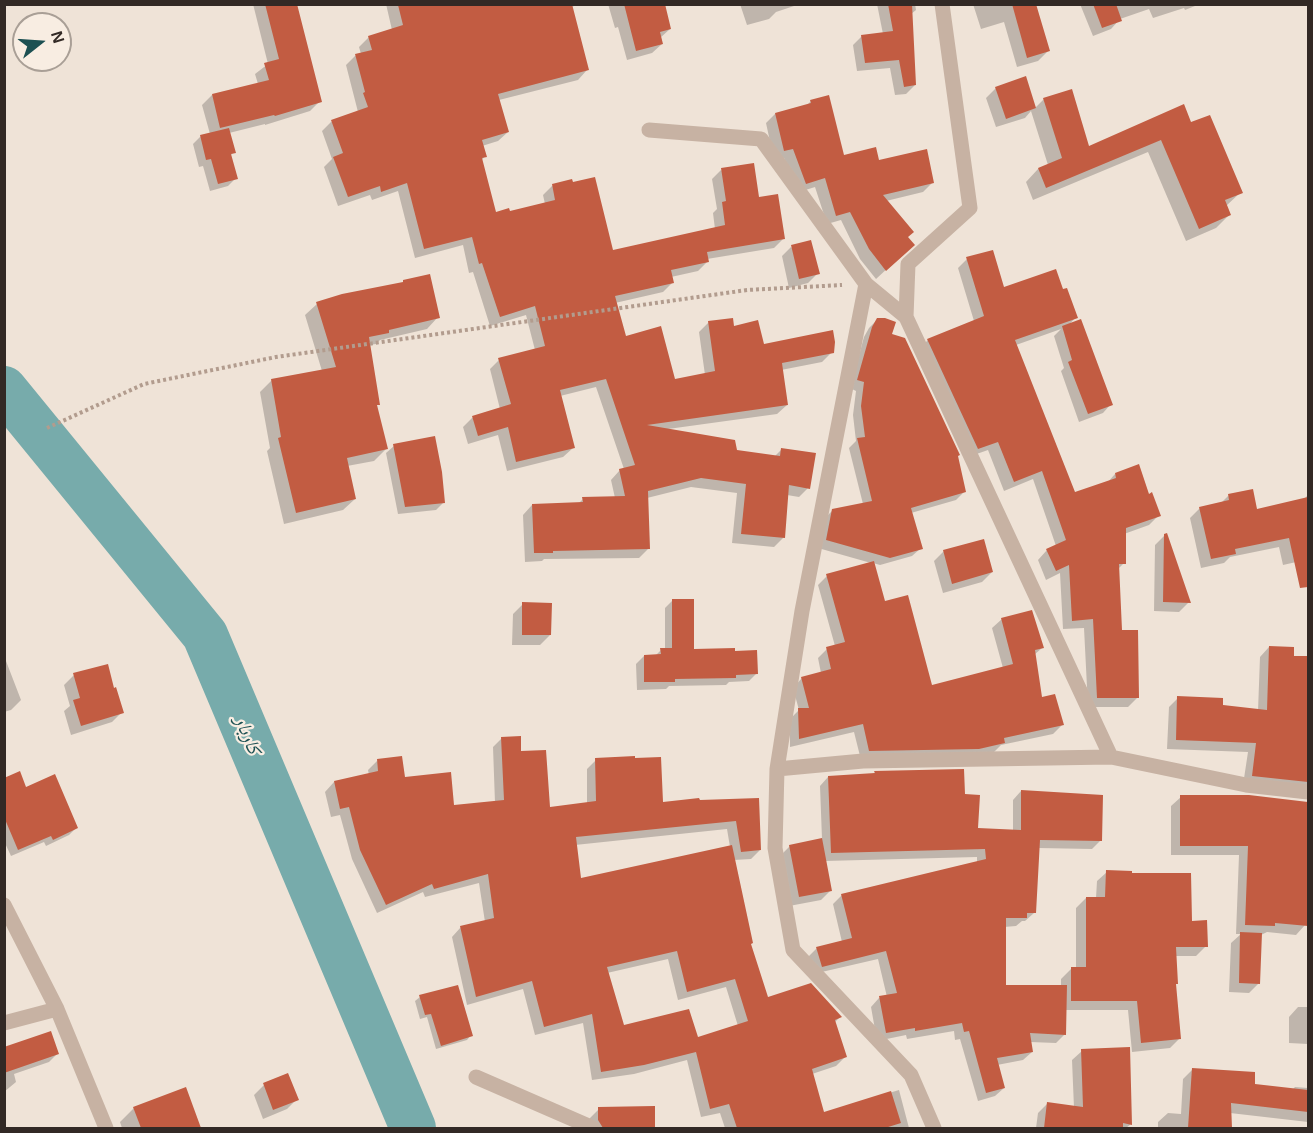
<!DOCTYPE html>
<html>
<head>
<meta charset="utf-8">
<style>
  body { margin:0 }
  #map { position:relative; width:1313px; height:1133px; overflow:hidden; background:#efe3d7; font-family:Arial,sans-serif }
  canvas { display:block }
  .frame { position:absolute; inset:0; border:6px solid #322925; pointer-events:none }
  .north { position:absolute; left:12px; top:12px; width:60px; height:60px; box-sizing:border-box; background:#f8ede2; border:2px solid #a99f96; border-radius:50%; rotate:73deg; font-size:16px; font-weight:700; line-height:24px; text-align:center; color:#322925 }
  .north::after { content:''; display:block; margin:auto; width:21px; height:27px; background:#1c5052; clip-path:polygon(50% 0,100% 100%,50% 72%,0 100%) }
</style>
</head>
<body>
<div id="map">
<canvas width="1313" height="1133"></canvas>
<div class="frame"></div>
<div class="north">N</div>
</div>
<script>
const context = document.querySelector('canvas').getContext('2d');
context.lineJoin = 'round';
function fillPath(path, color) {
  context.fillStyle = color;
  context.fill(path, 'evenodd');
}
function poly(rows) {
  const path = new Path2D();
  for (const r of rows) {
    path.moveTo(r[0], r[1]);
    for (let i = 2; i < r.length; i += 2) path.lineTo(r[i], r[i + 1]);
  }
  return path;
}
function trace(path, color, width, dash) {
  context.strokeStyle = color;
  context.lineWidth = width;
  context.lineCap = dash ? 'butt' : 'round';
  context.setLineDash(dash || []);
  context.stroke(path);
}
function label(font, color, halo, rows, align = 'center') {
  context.font = font + ' Arial,"Noto Naskh Arabic",sans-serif';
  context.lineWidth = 4.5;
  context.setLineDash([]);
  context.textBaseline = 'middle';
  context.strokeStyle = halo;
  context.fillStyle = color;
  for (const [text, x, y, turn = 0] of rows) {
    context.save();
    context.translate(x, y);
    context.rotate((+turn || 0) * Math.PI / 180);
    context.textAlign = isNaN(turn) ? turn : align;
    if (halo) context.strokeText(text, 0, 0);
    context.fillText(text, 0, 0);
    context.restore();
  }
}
fillPath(poly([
  [253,4,295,4,320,101,310,111,265,125,265,124,229,133,234,152,230,156,236,178,228,186,210,191,203,166,199,167,193,144,201,136,210,134,202,105,212,95,258,84,255,74,268,64],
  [386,4,581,4,571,7,587,70,578,80,499,100,508,132,498,141,482,146,485,156,481,161,494,213,509,213,545,204,543,195,552,186,571,181,612,252,715,229,713,213,717,209,712,179,721,170,758,198,784,238,774,248,707,259,707,262,698,271,671,277,672,283,663,292,615,303,625,337,674,381,705,375,699,332,709,322,733,328,763,346,832,352,822,362,781,370,787,405,777,414,668,429,735,452,774,457,782,449,808,488,799,497,787,495,784,537,774,547,732,543,737,493,691,487,647,498,648,549,639,558,544,559,542,561,525,562,523,515,532,505,578,504,583,499,615,498,611,480,620,470,624,469,596,387,560,396,573,448,563,457,507,471,498,435,468,444,463,427,472,418,500,409,490,369,499,360,535,350,526,315,490,326,473,272,469,273,463,245,415,258,398,191,372,200,370,195,338,206,324,167,332,159,322,131,331,122,358,112,346,65,355,56,361,54,359,47,369,37,392,30],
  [608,4,663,4,670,29,660,38,662,44,652,53,627,60,618,27,615,28],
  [740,4,800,4,776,12,769,19,747,25],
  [877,4,915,4,916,10,911,14,915,85,906,94,895,95,890,68,857,71,853,45,862,36,883,34],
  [973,4,1037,4,1035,7,1048,51,1038,61,1017,67,1004,22,981,29],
  [1080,4,1200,4,1185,10,1184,8,1153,18,1149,9,1120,19,1111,29,1093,36],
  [1025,78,1035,108,1044,99,1088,148,1191,124,1241,192,1226,206,1229,215,1216,228,1186,241,1148,152,1033,200,1026,182,1038,169,1048,165,1031,111,1025,118,996,127,986,98,996,88],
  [811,101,843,157,878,162,932,183,923,192,886,201,907,237,903,254,876,279,860,259,841,220,827,224,815,187,796,193,784,158,774,160,766,123,775,114,806,106],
  [791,247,818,273,808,283,789,288,782,256],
  [967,259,1003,289,1062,291,1076,317,1068,326,1111,404,1103,413,1079,422,1061,371,1064,368,1054,336,1061,329,1016,345,1074,494,1107,483,1115,474,1148,495,1159,515,1149,525,1124,534,1124,563,1117,570,1121,632,1138,697,1128,707,1088,707,1084,628,1063,629,1060,573,1046,580,1038,560,1047,550,1056,546,1033,479,1004,491,988,450,968,457,918,350,928,340,974,321,958,268],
  [317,304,438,317,427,329,380,340,376,344,369,345,378,404,375,407,386,449,374,461,347,466,355,499,343,510,284,524,267,451,270,448,260,392,272,380,322,371,305,315],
  [877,320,890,334,956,457,964,492,956,500,911,513,921,548,912,556,880,565,873,563,884,603,931,687,1003,668,992,628,1002,619,1042,648,1034,655,1041,699,1062,725,1053,734,1001,745,994,752,861,760,854,732,790,747,790,719,799,710,793,688,802,678,821,673,818,658,827,649,835,646,818,585,827,576,871,563,818,548,824,519,833,510,863,504,849,448,856,441,853,415,856,391,850,388,864,337,869,328],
  [394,446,443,503,436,510,398,514,386,453],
  [1308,495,1308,556,1305,560,1283,565,1279,547,1230,557,1224,563,1201,568,1190,518,1200,508,1221,503,1228,496,1256,511,1304,499],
  [1165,535,1189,602,1179,612,1154,611,1155,545],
  [944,551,992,572,982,582,943,593,934,561],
  [673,600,693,650,734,653,757,673,749,681,729,682,726,685,669,686,666,689,637,690,636,664,644,656,655,656,661,650,665,650,665,608],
  [523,604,550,635,540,645,512,645,513,614],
  [1269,647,1292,657,1308,657,1308,789,1243,785,1248,752,1167,749,1169,707,1178,698,1258,711,1260,657],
  [4,661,6,661,21,700,11,710,4,712],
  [74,675,113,690,122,712,112,722,71,735,64,711,70,706,64,685],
  [502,738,520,753,548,808,587,803,587,769,596,760,662,804,757,800,760,850,751,859,734,860,749,945,767,999,840,1017,834,1023,845,1057,836,1066,812,1074,823,1113,899,1090,909,1128,725,1128,720,1113,701,1117,687,1060,634,1074,592,1080,583,1023,535,1035,523,989,467,1005,452,937,461,927,485,922,479,883,425,897,423,892,377,913,352,859,340,815,331,817,325,792,334,782,369,775,368,770,377,761,452,806,495,803,493,747],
  [727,829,730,847,580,880,575,845],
  [668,959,678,1000,726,987,738,1026,697,1039,623,1027,607,973],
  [875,772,964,795,976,829,1013,831,1013,800,1021,791,1100,841,1092,849,1038,848,1034,913,1025,921,1022,921,1016,926,1004,927,1004,987,1061,986,1061,979,1071,969,1076,969,1076,908,1086,898,1096,898,1097,881,1107,872,1131,874,1190,922,1206,946,1196,956,1175,956,1175,985,1180,1038,1170,1048,1132,1052,1128,1010,1065,1010,1065,1034,1056,1043,1030,1042,1032,1052,1023,1060,997,1065,1004,1088,995,1096,978,1101,960,1039,955,1040,954,1031,907,1039,906,1035,877,1041,871,1007,879,998,887,997,878,959,813,974,808,957,817,948,842,942,833,904,842,895,977,862,977,857,825,861,831,890,821,900,789,906,780,856,790,846,822,839,820,786,828,777,872,775],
  [4,779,26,789,76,828,69,835,46,846,44,842,11,856,4,841],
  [1181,797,1308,803,1308,867,1305,925,1296,935,1267,932,1261,935,1259,983,1249,993,1229,992,1231,943,1241,934,1236,934,1239,855,1171,855,1171,806],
  [420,997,471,1035,467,1040,436,1049,427,1017,420,1019,415,1001],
  [1298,1007,1308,1007,1308,1044,1289,1043,1289,1017],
  [4,1046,5,1048,57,1054,49,1062,14,1074,16,1082,4,1092],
  [1082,1051,1131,1124,1126,1128,1036,1128,1038,1113,1047,1104,1074,1108,1072,1060],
  [1192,1070,1253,1086,1292,1090,1295,1087,1308,1088,1308,1122,1230,1113,1231,1128,1158,1128,1158,1122,1168,1113,1181,1114,1183,1079],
  [264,1085,297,1099,287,1109,263,1119,254,1095],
  [186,1089,200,1128,122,1128,120,1122,134,1108],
  [599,1109,654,1126,651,1128,589,1128,589,1119]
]), '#0003');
trace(poly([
  [4,389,205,635,413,1128]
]), '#77abab', 46);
fillPath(poly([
  [265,4,297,4,322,102,275,116,274,115,220,128,212,94,269,80,264,63,279,59],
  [572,4,589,70,498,94,509,132,482,140,487,157,482,158,496,212,509,208,510,211,555,200,552,184,572,179,573,182,595,177,613,250,725,225,722,202,726,201,721,168,754,163,759,197,778,194,785,239,707,252,709,262,671,270,674,283,615,296,626,336,661,326,675,379,715,371,708,321,733,318,734,326,758,320,764,344,833,330,835,342,834,353,782,363,788,405,647,425,735,440,737,450,780,456,781,448,816,453,810,489,789,485,785,538,741,534,746,484,701,478,648,491,650,549,553,551,553,553,534,553,532,504,583,502,582,497,625,496,619,469,635,465,606,379,560,390,575,448,516,462,508,427,478,436,472,416,511,404,498,358,545,346,535,306,500,317,482,263,479,264,472,237,424,249,407,183,381,192,380,186,348,197,333,157,343,153,331,120,368,107,363,93,365,92,355,54,372,50,368,36,403,25,398,5],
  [624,4,665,4,671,29,660,32,663,44,636,51],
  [888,4,912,4,916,85,904,87,899,60,865,63,861,35,893,31],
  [1012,4,1036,4,1050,51,1027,58],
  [1093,4,1116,4,1122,21,1102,28],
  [1026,76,1036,108,1006,119,995,87],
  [1072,89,1089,146,1184,104,1191,122,1210,115,1243,193,1225,200,1231,215,1199,229,1161,140,1046,188,1038,168,1062,158,1043,98],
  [829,95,844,155,876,147,879,160,927,149,934,183,883,195,914,232,908,237,915,245,886,271,869,249,850,212,836,216,825,178,806,184,793,149,784,151,775,113,811,103,810,100],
  [229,128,236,153,231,154,238,179,218,184,211,159,206,160,200,135],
  [811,240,820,274,799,279,791,245],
  [993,250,1004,287,1056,269,1063,289,1067,288,1078,318,1015,340,1075,492,1116,478,1115,473,1139,464,1149,494,1152,492,1161,516,1126,528,1126,564,1119,564,1122,630,1138,630,1139,698,1097,698,1093,619,1072,621,1069,565,1056,571,1046,549,1066,540,1042,471,1014,482,998,442,978,449,927,339,984,316,966,257],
  [430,274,440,318,389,330,389,333,369,337,380,405,377,405,388,449,347,458,356,499,296,513,278,438,281,437,271,379,336,367,316,302,342,294,403,282,403,280],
  [877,318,885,318,896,322,892,334,905,338,960,455,958,456,966,492,911,508,923,549,890,558,826,540,832,509,872,501,857,438,865,437,861,406,864,382,857,380,872,327],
  [1081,319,1113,405,1088,414,1068,362,1072,360,1062,326],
  [435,436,442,472,445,503,405,507,393,444],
  [1253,489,1257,509,1308,497,1308,587,1300,588,1289,538,1235,549,1236,554,1211,559,1199,507,1229,500,1228,494],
  [1167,533,1191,603,1163,602,1164,534],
  [984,539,993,572,952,584,943,550],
  [874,561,885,601,908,595,932,685,1013,664,1001,618,1032,610,1044,648,1035,650,1042,697,1055,694,1064,725,1004,738,1005,743,979,749,869,751,863,724,799,739,798,708,809,708,801,677,831,669,826,647,845,642,826,574],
  [672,599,694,599,694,649,735,648,735,651,757,650,758,674,736,675,736,678,675,679,675,682,644,682,644,655,661,654,660,648,672,648],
  [522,602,552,603,551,635,522,635],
  [1269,646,1294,647,1294,656,1308,656,1308,782,1252,776,1256,743,1176,740,1177,696,1223,698,1223,705,1267,710],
  [108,664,114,688,116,687,124,713,81,726,73,700,80,698,73,673],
  [521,736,521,751,546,750,550,807,596,801,595,758,635,756,635,758,661,757,663,802,699,798,700,800,759,798,761,850,741,852,736,821,576,837,581,878,732,845,753,943,751,944,768,997,811,983,842,1017,835,1020,847,1057,812,1069,824,1112,891,1091,901,1123,885,1128,737,1128,729,1104,710,1109,696,1052,644,1065,601,1072,592,1014,544,1027,532,981,476,997,460,926,494,918,488,874,434,889,432,884,386,905,360,850,349,807,340,809,334,781,378,771,377,759,402,756,405,777,451,772,454,805,504,800,501,737],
  [677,951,687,992,735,979,748,1021,698,1037,689,1009,624,1025,607,967],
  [964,769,965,794,980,795,978,828,1021,830,1021,790,1103,795,1102,841,1040,840,1036,913,1027,913,1027,918,1006,918,1006,985,1067,985,1066,1035,1030,1033,1033,1052,997,1058,1005,1088,986,1093,969,1031,964,1032,962,1023,915,1031,915,1028,886,1033,879,996,897,993,886,951,822,967,816,947,852,938,841,894,986,859,985,849,831,853,828,776,875,773,874,771],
  [20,771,26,787,55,774,78,828,53,840,51,836,18,850,4,817,4,778],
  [1180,795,1249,795,1308,802,1308,926,1275,923,1275,926,1245,925,1248,846,1180,846],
  [822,838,832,891,799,897,789,845],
  [1106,870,1132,871,1132,873,1191,873,1192,921,1207,920,1208,947,1176,947,1178,984,1176,984,1181,1039,1141,1043,1137,1001,1071,1001,1071,967,1086,967,1086,897,1105,897],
  [1240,932,1262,933,1260,984,1239,983],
  [458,985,473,1036,441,1046,431,1014,425,1015,419,995],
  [51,1031,59,1054,4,1073,4,1047],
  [1130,1047,1132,1125,1123,1123,1123,1128,1044,1128,1047,1102,1083,1107,1081,1049],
  [1192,1068,1255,1072,1255,1084,1308,1090,1308,1112,1231,1103,1232,1128,1188,1128],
  [288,1073,299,1100,273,1110,263,1083],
  [186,1087,201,1128,141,1128,133,1107],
  [655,1106,655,1127,603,1128,598,1120,598,1107]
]), '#c25c42');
trace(poly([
  [47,428,144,384,276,357,747,290,842,285]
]), '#b29c8e', 4, [3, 3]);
trace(poly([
  [649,130,761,139,866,284,906,317,1111,757],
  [866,284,802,611,777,769,775,848,793,950,911,1075,934,1128],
  [906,317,908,264,970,208,942,4],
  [777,769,863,761,1111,757,1246,785,1308,792],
  [4,905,57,1009,106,1128],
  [4,1023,57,1009],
  [476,1077,593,1128]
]), '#c7b2a3', 15);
label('italic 20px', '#1c5052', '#f8ede2', [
  ["کاربار",247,735,67]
]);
</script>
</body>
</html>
